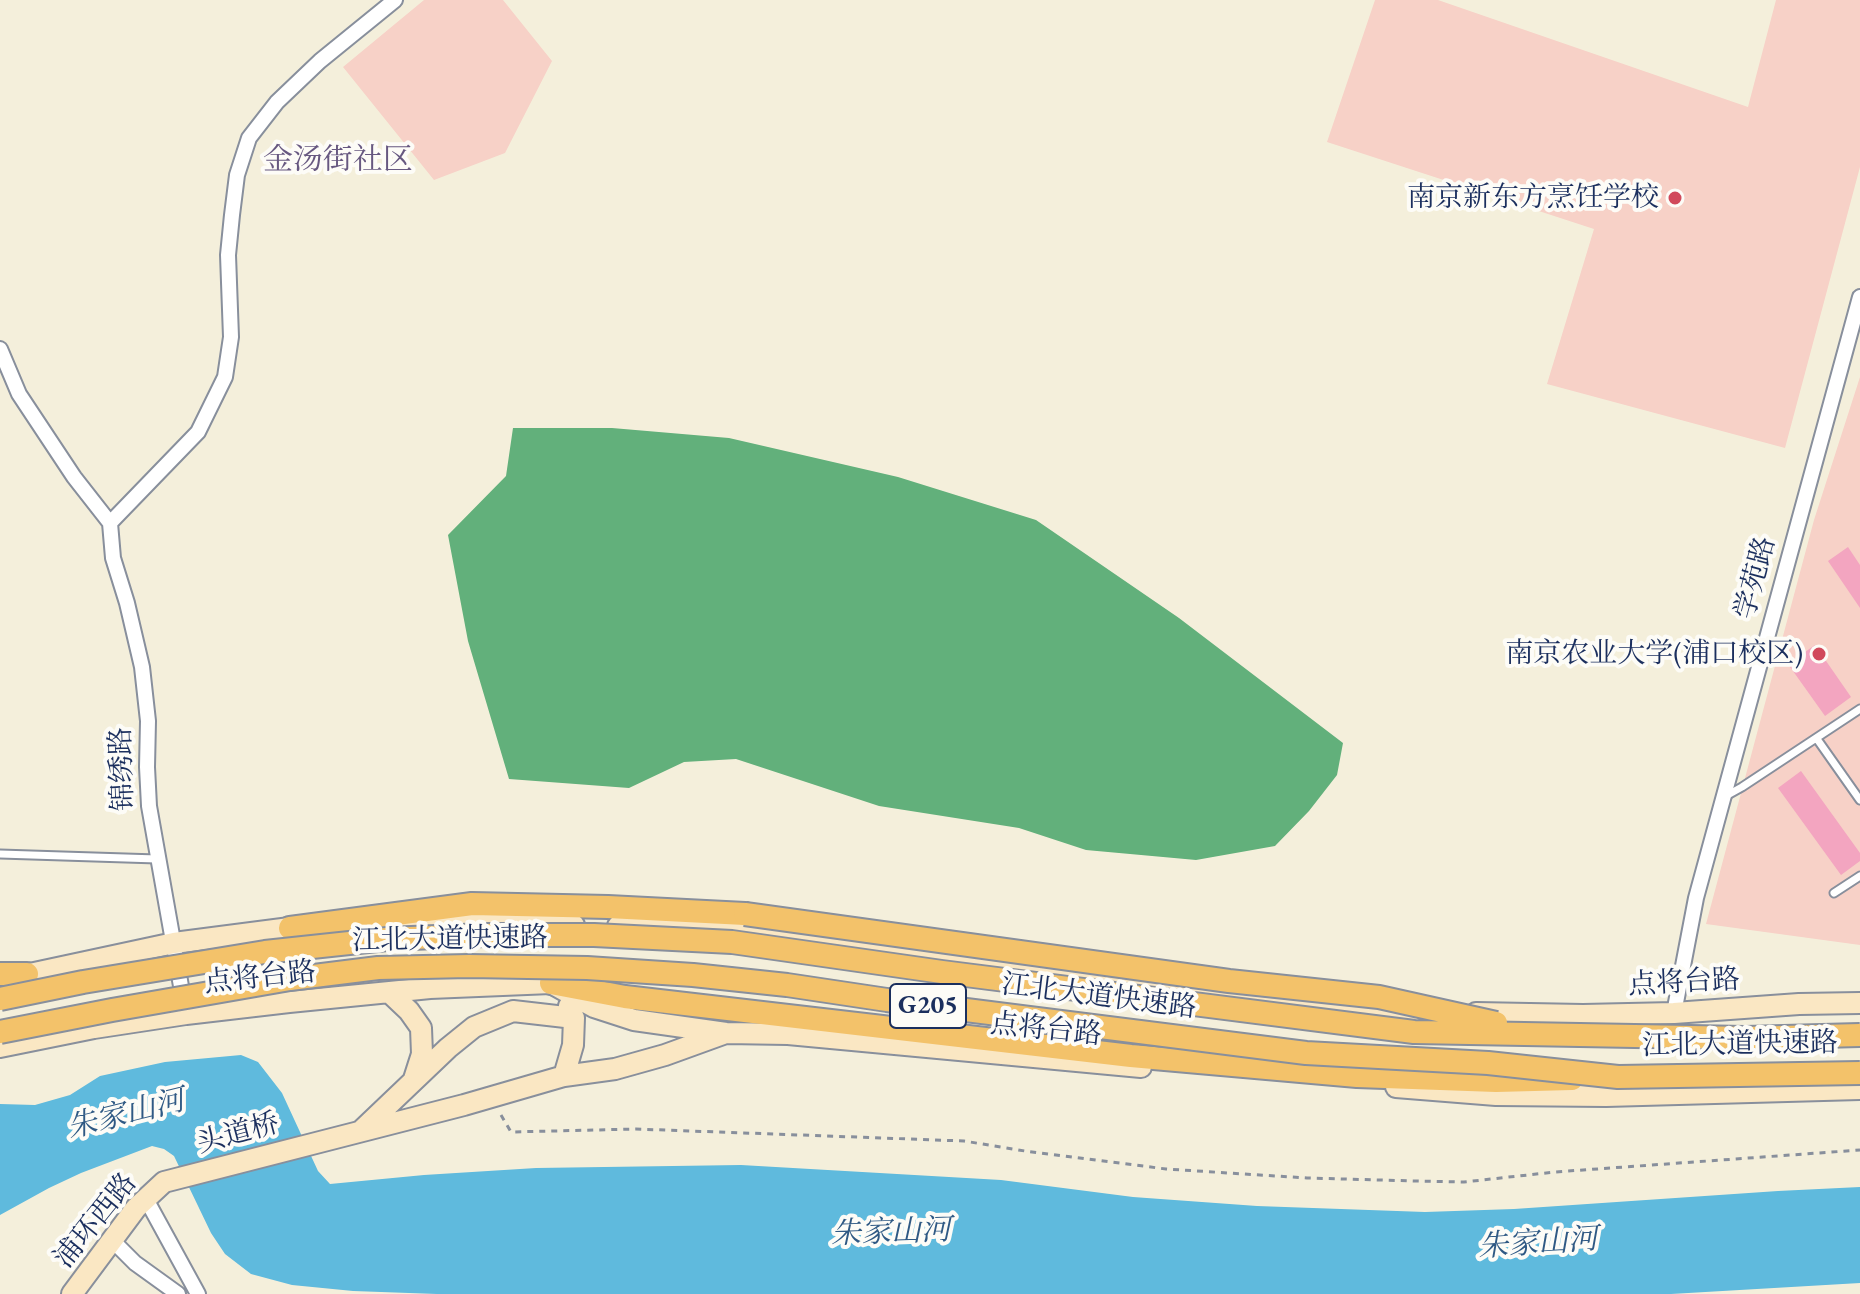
<!DOCTYPE html>
<html>
<head>
<meta charset="utf-8">
<style>
  body { margin:0 }
  canvas { display:block; background:#f4efdb }
</style>
</head>
<body>
<canvas width="1860" height="1294"></canvas>
<script>
const context = document.querySelector('canvas').getContext('2d');
context.lineJoin = 'round';
function fillPath(path, color) {
  context.fillStyle = color;
  context.fill(path, 'evenodd');
}
function poly(rows) {
  const path = new Path2D();
  for (const r of rows) {
    path.moveTo(r[0], r[1]);
    for (let i = 2; i < r.length; i += 2) path.lineTo(r[i], r[i + 1]);
  }
  return path;
}
function trace(path, color, width, dash) {
  context.strokeStyle = color;
  context.lineWidth = width;
  context.lineCap = dash ? 'butt' : 'round';
  context.setLineDash(dash || []);
  context.stroke(path);
}
function label(font, color, halo, rows, align = 'center') {
  context.font = font + ' "EB Garamond","Noto Serif SC",serif';
  context.lineWidth = 8;
  context.setLineDash([]);
  context.textBaseline = 'middle';
  context.strokeStyle = halo;
  context.fillStyle = color;
  for (const [text, x, y, turn = 0] of rows) {
    context.save();
    context.translate(x, y);
    context.rotate((+turn || 0) * Math.PI / 180);
    context.textAlign = isNaN(turn) ? turn : align;
    if (halo) context.strokeText(text, 0, 0);
    context.fillText(text, 0, 0);
    context.restore();
  }
}
fillPath(poly([
  [424,0,503,0,552,61,505,153,434,180,343,67],
  [1375,0,1438,0,1748,107,1776,0,1860,0,1860,167,1785,448,1547,384,1594,229,1327,142],
  [1860,377,1860,945,1706,924,1814,520]
]), '#f7d1c7');
fillPath(poly([
  [513,428,612,428,729,438,898,477,1036,520,1179,618,1343,743,1337,775,1309,811,1275,846,1196,860,1086,850,1019,828,879,806,736,759,684,762,629,788,509,779,468,641,448,535,506,476]
]), '#62b07b');
fillPath(poly([
  [241,1055,258,1062,282,1093,318,1171,330,1184,424,1175,536,1168,741,1165,1001,1180,1133,1197,1257,1206,1425,1212,1514,1209,1778,1191,1860,1187,1860,1283,1671,1294,437,1294,353,1291,292,1285,251,1274,225,1254,211,1233,174,1156,164,1149,152,1146,81,1173,49,1188,0,1215,0,1104,35,1105,70,1095,100,1076,165,1062]
]), '#5fbadd');
fillPath(poly([
  [1848,547,1860,565,1860,608,1828,561],
  [1815,645,1851,697,1825,716,1788,664],
  [1801,771,1860,853,1860,861,1841,875,1778,788]
]), '#f3a5c0');
const service = poly([
  [1817,739,1860,800],
  [1724,797,1742,787,1860,709],
  [0,854,157,859],
  [1834,893,1860,876]
]);
const minor = poly([
  [0,349,19,394,74,477,110,523],
  [110,523,198,432,225,377,231,337,228,255,232,215,237,175,249,138,277,102,320,61,395,0],
  [110,523,113,558,127,603,142,667,148,721,147,767,149,806,184,1003],
  [1674,1013,1696,898,1860,297],
  [146,1199,198,1294],
  [112,1240,135,1263,178,1294]
]);
const secondary = poly([
  [370,926,483,922,574,925],
  [618,926,715,928,1350,1011,1420,1012],
  [11,978,174,943,290,928,306,928],
  [389,992,409,1011,421,1028,422,1054,414,1079],
  [1476,1013,1583,1015,1674,1013,1799,1004,1860,1003],
  [0,1047,94,1028,186,1014,289,1002,430,988,551,983,594,1007,634,1020,726,1033,788,1034,1141,1067],
  [564,1076,573,1045,574,1018,569,1006],
  [1396,1087,1496,1095,1606,1096,1860,1089],
  [362,1130,448,1048,474,1027,513,1011,574,1018],
  [72,1294,136,1208,164,1182,464,1105,564,1076,615,1069,665,1055,723,1034]
]);
const trunk = poly([
  [290,928,472,904,608,907,745,914],
  [0,974,27,974],
  [551,983,625,997,1131,1056,1357,1076,1496,1081,1572,1079]
]);
trace(service, '#888f9c', 11);
trace(minor, '#888f9c', 18);
trace(secondary, '#888f9c', 24);
trace(trunk, '#888f9c', 26);
trace(poly([
  [501,1115,511,1132,636,1129,964,1141,1025,1151,1166,1169,1307,1178,1416,1181,1464,1182,1555,1172,1860,1150]
]), '#888f9c', 3, [6, 6]);
trace(service, '#fff', 7);
trace(minor, '#fff', 14);
trace(secondary, '#fae7c3', 20);
trace(trunk, '#f3c26a', 22);
const trunkBridge = poly([
  [745,914,1229,981,1379,997,1496,1023],
  [0,999,83,982,265,952,387,939,485,935,594,935,732,942,942,972,1414,1032,1745,1038,1860,1035],
  [0,1032,112,1010,290,979,378,968,469,966,587,968,693,975,787,985,887,1000,1306,1053,1488,1063,1618,1077,1860,1073]
]);
trace(trunkBridge, '#888f9c', 26, []);
trace(trunkBridge, '#f3c26a', 22);
for (const [x, y, r, color] of [
  [1675,198,8,"#d1495b"],
  [1819,654,8,"#d1495b"]
]) {
  const dot = new Path2D();
  dot.arc(x, y, r, 0, 2 * Math.PI);
  context.fillStyle = color;
  context.fill(dot);
  trace(dot, '#fdfcf7', 3);
}
for (const [x, y, w] of [
  [928,1006,76]
]) {
  const box = new Path2D();
  box.roundRect(x - w / 2, y - 22, w, 44, 6);
  context.fillStyle = '#fdfcf7';
  context.fill(box);
  trace(box, '#1b2f5e', 2);
}
label('bold 26px', '#1b2f5e', null, [
  ["G205",928,1006]
]);
label('28px', '#1b2f5e', '#fdfcf7', [
  ["南京新东方烹饪学校",1659,198],
  ["南京农业大学(浦口校区)",1803,654]
], 'right');
label('28px', '#1b2f5e', '#fdfcf7', [
  ["学苑路",1756,578,-75],
  ["锦绣路",123,769,-92],
  ["江北大道快速路",450,940,-1],
  ["点将台路",260,978,-6],
  ["点将台路",1684,983,-3],
  ["江北大道快速路",1099,997,7],
  ["点将台路",1046,1030,6],
  ["江北大道快速路",1740,1045,-1],
  ["头道桥",238,1134,-15],
  ["浦环西路",96,1221,-51]
]);
label('30px', '#675880', '#fdfcf7', [
  ["金汤街社区",338,161]
]);
label('italic 30px', '#2f5984', '#fdfcf7', [
  ["朱家山河",126,1115,-14],
  ["朱家山河",891,1233,-2],
  ["朱家山河",1538,1244,-4]
]);
</script>
</body>
</html>
